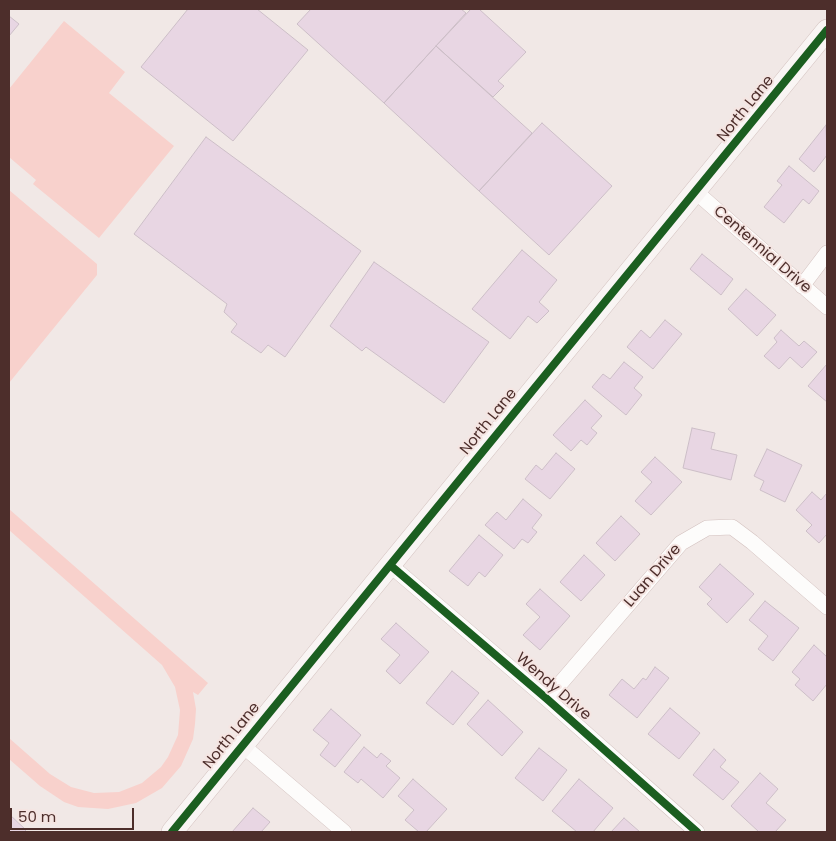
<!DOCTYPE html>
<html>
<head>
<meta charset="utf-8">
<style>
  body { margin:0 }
  #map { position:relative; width:836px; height:841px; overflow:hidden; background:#f1e8e6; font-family:Poppins,sans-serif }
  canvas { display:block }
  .frame { position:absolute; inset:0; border:10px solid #4d2e2b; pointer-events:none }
  .scale { position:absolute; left:10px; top:808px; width:124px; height:22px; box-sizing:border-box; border:2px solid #4d2e2b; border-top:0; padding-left:6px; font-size:15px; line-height:18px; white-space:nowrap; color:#4d2e2b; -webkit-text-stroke:4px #f5e5e2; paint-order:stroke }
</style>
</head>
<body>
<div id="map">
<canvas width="836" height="841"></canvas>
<div class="frame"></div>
<div class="scale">50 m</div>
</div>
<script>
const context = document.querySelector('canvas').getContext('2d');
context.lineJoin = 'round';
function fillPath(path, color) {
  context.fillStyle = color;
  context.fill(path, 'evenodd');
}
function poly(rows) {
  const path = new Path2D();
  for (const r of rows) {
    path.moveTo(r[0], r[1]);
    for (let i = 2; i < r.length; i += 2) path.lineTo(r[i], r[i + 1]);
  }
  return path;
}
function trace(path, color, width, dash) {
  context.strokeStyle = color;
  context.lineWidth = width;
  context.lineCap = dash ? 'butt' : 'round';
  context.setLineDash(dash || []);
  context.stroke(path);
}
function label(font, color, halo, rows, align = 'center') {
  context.font = font + ' Poppins,sans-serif';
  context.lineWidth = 4;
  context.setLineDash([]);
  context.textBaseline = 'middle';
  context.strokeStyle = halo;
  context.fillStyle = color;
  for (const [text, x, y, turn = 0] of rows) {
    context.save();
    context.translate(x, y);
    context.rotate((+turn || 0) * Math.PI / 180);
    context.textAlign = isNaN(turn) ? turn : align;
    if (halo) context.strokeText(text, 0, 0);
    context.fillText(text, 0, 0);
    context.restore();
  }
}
fillPath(poly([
  [64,21,125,72,109,93,174,146,99,238,33,184,36,180,9,157,9,89],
  [9,190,97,264,97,275,9,383],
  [9,509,208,683,198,695,193,692,196,709,195,724,193,739,181,766,162,788,136,803,108,809,78,807,64,802,40,786,9,759,9,738,50,774,71,787,94,793,119,792,142,783,161,767,168,757,178,735,180,710,175,687,162,665,9,530]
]), '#f8d1cc');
const building = poly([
  [188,9,257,9,308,50,233,141,141,67,188,9],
  [311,9,461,9,466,13,384,103,297,24,311,9],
  [471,9,479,9,526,52,498,81,504,86,493,97,436,46,471,9],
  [9,16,19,24,9,36,9,16],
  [436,46,532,133,479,191,384,103,436,46],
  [542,123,612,186,549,255,479,191,542,123],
  [826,125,827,155,814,172,799,159,826,125],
  [206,137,361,251,285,357,268,345,261,353,231,332,237,324,224,312,227,304,134,234,206,137],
  [789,166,819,191,809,204,803,199,784,223,764,207,782,185,777,181,789,166],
  [522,250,557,280,539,302,549,311,537,323,528,316,510,339,472,309,522,250],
  [702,254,733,279,721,295,690,269,702,254],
  [374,262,489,342,444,403,366,347,362,351,330,326,374,262],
  [746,289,776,315,757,336,728,309,746,289],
  [665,320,682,334,653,369,627,347,641,330,650,338,665,320],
  [781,330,799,346,804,341,817,352,802,368,790,357,779,369,764,356,777,342,774,338,781,330],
  [624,362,643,377,634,388,642,395,626,415,592,387,603,374,610,379,624,362],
  [827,364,827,402,808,386,827,364],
  [585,400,602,416,591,428,597,433,587,445,581,440,571,451,553,435,585,400],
  [692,428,715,433,711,449,737,455,731,480,683,468,692,428],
  [767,449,802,465,785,502,760,490,764,481,754,476,767,449],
  [556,453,575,469,550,499,525,479,536,465,542,470,556,453],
  [655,457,682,482,651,515,635,501,652,482,641,472,655,457],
  [812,492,821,500,827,493,827,534,819,543,806,531,812,525,796,510,812,492],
  [523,499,542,515,532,528,537,532,528,543,522,539,514,549,485,525,497,512,506,520,523,499],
  [621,516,640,534,615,561,596,543,621,516],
  [479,535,503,555,485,577,479,572,468,586,449,571,479,535],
  [584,555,605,575,581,601,560,582,584,555],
  [720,564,754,594,727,623,707,604,712,599,699,587,720,564],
  [540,589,570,616,540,650,523,635,540,617,526,604,540,589],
  [765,601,799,628,773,661,758,649,768,636,749,620,765,601],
  [396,623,429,652,400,684,386,671,400,655,381,639,396,623],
  [814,645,827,657,827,684,813,701,795,685,800,679,792,672,814,645],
  [655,667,669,678,637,718,609,695,622,679,634,689,643,678,646,680,655,667],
  [452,671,479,693,453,725,426,703,452,671],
  [488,700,523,732,502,756,467,724,488,700],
  [670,708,700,733,679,759,648,734,670,708],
  [331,709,361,735,335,767,320,755,329,743,313,730,331,709],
  [364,747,377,758,381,753,391,761,386,766,400,778,383,798,361,779,358,783,344,772,364,747],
  [539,748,567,770,543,801,515,778,539,748],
  [714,749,726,760,720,767,739,782,723,800,693,775,714,749],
  [760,773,778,789,766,803,786,820,775,832,759,832,731,806,760,773],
  [413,779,447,809,426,832,419,832,405,820,414,810,398,796,413,779],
  [579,779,613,808,593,832,577,832,552,811,579,779],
  [253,808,270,822,261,832,232,832,253,808],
  [9,814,26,830,24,832,9,832,9,814],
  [624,818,640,832,611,832,624,818]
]);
fillPath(building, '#e8d6e3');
trace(building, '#ccbec7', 1);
const street = poly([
  [696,192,827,307],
  [802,286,827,253],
  [390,565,547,699,697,832],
  [547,699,681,543,707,528,732,527,752,542,827,607],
  [242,745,344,832]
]);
const secondary = poly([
  [172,832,827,30]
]);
trace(street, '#d2c0be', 16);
trace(secondary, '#d2c0be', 22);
trace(street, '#fdfcfb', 15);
trace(secondary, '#f9f5f4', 21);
trace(poly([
  [390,565,547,699,697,832],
  [172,832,827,30]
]), '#1b5e20', 8);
label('15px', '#4d2e2b', '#f5e5e2', [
  ["North Lane",746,109,-51],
  ["Centennial Drive",762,250,41],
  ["North Lane",489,422,-51],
  ["Luan Drive",653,576,-49],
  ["Wendy Drive",553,687,41],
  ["North Lane",232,736,-51]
]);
</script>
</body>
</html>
